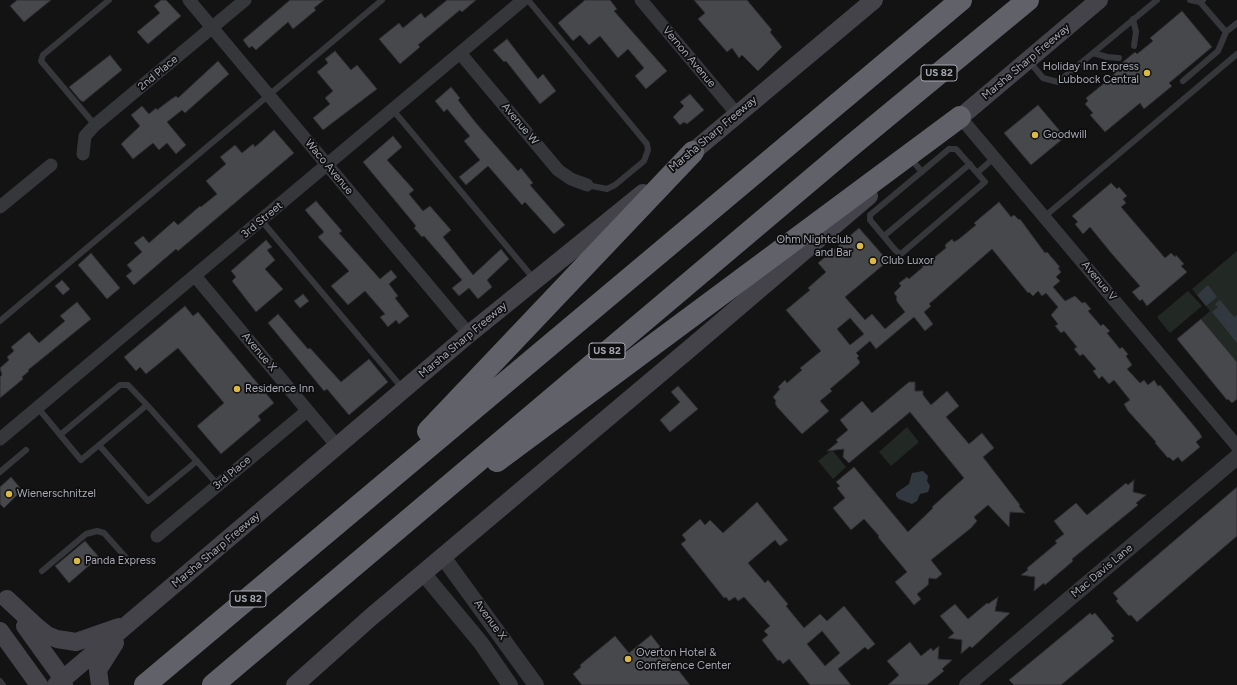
<!DOCTYPE html>
<html>
<head>
<meta charset="utf-8">
<style>
  body { margin:0 }
  canvas { display:block; background:#131314 }
</style>
</head>
<body>
<canvas width="1237" height="685"></canvas>
<script>
const context = document.querySelector('canvas').getContext('2d');
context.lineJoin = 'round';
function fillPath(path, color) {
  context.fillStyle = color;
  context.fill(path, 'evenodd');
}
function poly(rows) {
  const path = new Path2D();
  for (const r of rows) {
    path.moveTo(r[0], r[1]);
    for (let i = 2; i < r.length; i += 2) path.lineTo(r[i], r[i + 1]);
  }
  return path;
}
function trace(path, color, width, dash) {
  context.strokeStyle = color;
  context.lineWidth = width;
  context.lineCap = dash ? 'butt' : 'round';
  context.setLineDash(dash || []);
  context.stroke(path);
}
function label(font, color, halo, rows, align = 'center') {
  context.font = font + ' Figtree,sans-serif';
  context.lineWidth = 3.5;
  context.setLineDash([]);
  context.textBaseline = 'middle';
  context.strokeStyle = halo;
  context.fillStyle = color;
  for (const [text, x, y, turn = 0] of rows) {
    context.save();
    context.translate(x, y);
    context.rotate((+turn || 0) * Math.PI / 180);
    context.textAlign = isNaN(turn) ? turn : align;
    if (halo) context.strokeText(text, 0, 0);
    context.fillText(text, 0, 0);
    context.restore();
  }
}
fillPath(poly([
  [1237,251,1237,363,1231,365,1236,361,1201,319,1210,311,1192,289],
  [1188,291,1202,306,1170,333,1157,317],
  [907,427,919,442,891,466,879,452],
  [832,450,846,467,833,479,818,461]
]), '#222823');
fillPath(poly([
  [1208,285,1217,297,1206,306,1197,295],
  [1220,300,1234,317,1237,315,1237,343,1212,312,1218,307,1215,304],
  [923,471,928,476,927,481,930,486,928,492,920,494,917,501,912,504,899,499,896,496,896,493,909,484,912,473]
]), '#32383f');
const building = poly([
  [17,0,51,0,24,22,10,6,17,0],
  [161,0,166,0,181,16,148,44,137,32,160,13,154,6,161,0],
  [290,0,324,0,314,8,316,10,293,29,288,22,256,50,252,46,249,48,243,40,290,0],
  [447,0,476,0,462,12,460,10,418,45,420,47,400,64,379,39,399,23,403,28,421,13,425,18,447,0],
  [585,0,610,0,617,9,614,11,667,71,646,89,635,76,644,68,628,49,618,58,600,36,589,45,580,35,573,41,558,23,585,0],
  [694,0,747,0,772,30,770,32,782,47,758,71,742,55,739,58,732,48,727,52,698,19,705,13,694,0],
  [1182,11,1212,47,1169,83,1172,86,1144,109,1140,103,1105,132,1090,115,1093,113,1085,104,1088,101,1086,98,1114,75,1112,71,1135,52,1137,54,1153,41,1150,38,1182,11],
  [507,39,538,79,543,74,556,91,540,104,506,61,504,62,493,50,507,39],
  [335,51,351,70,357,65,377,89,323,130,313,118,330,104,325,98,333,91,317,72,328,63,325,59,335,51],
  [110,55,122,70,83,102,80,100,69,87,110,55],
  [218,61,229,74,185,113,182,110,167,122,186,145,176,154,167,143,159,150,153,143,133,159,121,144,140,126,131,115,142,106,149,114,156,108,157,110,170,100,176,96,178,98,218,61],
  [451,87,460,98,458,100,476,123,518,171,521,168,533,183,530,185,565,225,554,234,525,202,522,205,488,166,466,185,459,177,480,160,464,141,470,136,447,109,444,112,435,101,451,87],
  [690,94,704,110,687,124,684,122,680,125,673,117,684,106,680,102,690,94],
  [1038,105,1065,137,1031,165,1004,133,1038,105],
  [274,130,294,153,178,251,176,249,134,285,126,276,132,271,127,265,142,252,134,243,143,236,149,243,174,221,178,225,200,206,201,207,217,194,206,181,226,164,220,157,235,145,242,153,253,144,255,147,274,130],
  [393,136,402,147,387,160,414,190,409,194,423,211,430,206,451,230,443,237,473,275,501,249,509,259,487,280,492,287,478,299,469,288,459,296,452,288,462,280,424,236,422,237,414,228,416,226,412,221,363,162,393,136],
  [1111,183,1117,189,1119,187,1127,196,1123,199,1126,203,1121,207,1165,258,1171,253,1175,257,1176,255,1184,264,1181,266,1187,272,1147,306,1142,299,1140,301,1132,292,1140,286,1112,254,1090,227,1083,234,1075,224,1078,222,1072,216,1111,183],
  [316,201,342,231,339,233,380,279,391,270,397,277,389,284,398,296,395,298,409,316,399,324,396,320,388,327,380,317,385,314,365,291,348,305,331,286,349,271,318,237,324,232,305,210,316,201],
  [999,202,1011,217,1014,215,1019,220,1020,219,1045,253,1047,252,1060,267,1058,268,1061,272,1056,277,1060,281,1053,287,1065,301,1075,296,1082,303,1085,302,1091,309,1088,311,1101,326,1103,324,1110,331,1107,333,1120,349,1122,347,1128,354,1126,356,1132,365,1127,369,1140,383,1144,380,1148,385,1154,380,1158,386,1160,385,1199,432,1202,437,1196,442,1200,447,1182,462,1178,457,1173,461,1169,457,1168,458,1155,443,1156,442,1128,411,1124,404,1130,400,1114,380,1109,384,1102,376,1099,379,1093,371,1096,369,1083,354,1080,356,1074,349,1077,347,1064,331,1061,333,1055,326,1058,324,1051,315,1058,307,1046,293,1042,296,1038,291,1033,296,1029,292,1028,293,992,249,929,304,931,306,924,312,933,324,925,331,914,317,876,349,870,341,856,353,859,356,857,358,860,362,858,365,830,389,832,391,820,401,829,411,802,434,777,407,775,403,776,401,773,397,780,389,778,387,785,380,787,383,802,370,800,368,821,351,786,310,810,290,808,288,826,272,818,263,859,228,888,261,845,297,865,320,872,314,885,329,905,312,898,303,896,299,897,297,894,293,901,286,899,283,907,277,909,279,923,267,921,264,929,258,931,260,946,248,945,245,952,239,954,242,959,239,976,225,974,223,999,202],
  [850,318,864,334,850,345,837,329,850,318],
  [266,240,272,247,267,250,275,260,265,269,283,289,256,312,232,281,236,277,231,271,266,240],
  [91,253,120,288,107,299,78,265,91,253],
  [62,280,70,289,63,295,55,286,62,280],
  [303,294,309,301,300,308,294,301,303,294],
  [77,302,91,319,28,370,29,371,22,377,23,379,0,398,0,377,2,375,0,368,9,360,7,357,14,351,11,347,29,332,39,343,65,321,60,316,77,302],
  [185,306,193,316,198,312,274,403,258,416,261,420,221,454,197,426,224,403,178,348,146,374,140,367,136,371,124,357,185,306],
  [278,314,308,349,310,348,341,382,369,359,388,382,349,415,327,389,324,391,268,323,278,314],
  [1201,319,1237,362,1237,399,1232,403,1228,399,1227,400,1177,339,1201,319],
  [909,382,915,382,915,391,923,391,923,395,931,405,947,391,959,406,946,417,969,444,982,433,994,448,983,457,1020,505,1019,506,1025,513,1010,512,1009,527,988,505,974,517,977,521,971,528,931,560,942,574,936,579,929,578,928,585,917,594,921,599,914,605,895,582,907,572,878,537,879,536,864,519,851,530,833,508,845,498,837,488,840,486,836,482,854,467,908,532,933,508,932,507,964,478,910,412,849,463,843,457,844,449,827,451,838,442,836,440,848,430,840,420,862,401,872,413,909,382],
  [678,386,698,409,670,432,660,420,680,402,671,392,678,386],
  [11,477,22,490,4,508,0,504,0,487,11,477],
  [1134,480,1133,492,1146,495,1136,503,1138,505,1072,559,1073,561,1045,585,1044,583,1034,591,1035,577,1021,575,1028,570,1027,568,1057,543,1055,541,1064,534,1054,521,1076,503,1087,515,1126,483,1128,485,1134,480],
  [1237,487,1237,536,1137,622,1131,615,1129,616,1116,601,1118,599,1113,593,1237,487],
  [757,502,788,540,780,546,775,540,748,563,765,583,768,580,782,597,788,604,786,606,804,628,820,614,827,621,844,606,875,644,868,650,865,647,838,669,851,685,810,685,789,659,783,664,780,660,778,661,762,640,768,635,764,631,770,626,744,597,738,601,735,597,729,601,726,597,724,598,681,544,686,540,682,535,700,519,705,525,710,520,723,533,757,502],
  [822,631,840,653,825,666,807,644,822,631],
  [85,541,99,557,69,583,55,566,85,541],
  [998,597,995,611,1010,613,972,648,970,646,961,654,962,640,948,638,954,633,940,616,955,604,968,619,987,603,988,604,998,597],
  [1090,613,1092,615,1095,613,1114,636,1111,638,1114,641,1061,685,1014,685,1009,680,1090,613],
  [651,635,690,685,582,685,573,674,581,667,580,665,615,636,629,653,651,635],
  [910,642,921,656,931,648,933,651,939,646,938,659,952,660,942,669,944,671,927,685,888,685,899,675,887,661,910,642]
]);
fillPath(building, '#47484c');
trace(building, '#2e2d30', 1);
trace(poly([
  [528,0,647,144,648,150,644,161,615,185,607,189,587,185],
  [1190,0,1200,2,1203,0],
  [1200,2,1226,32,1237,23],
  [1133,19,1136,32,1134,46],
  [1093,53,1107,57,1119,58],
  [1029,61,1043,78,1058,82,1157,0],
  [1183,81,1218,51,1226,32],
  [393,110,534,279],
  [95,125,41,61,43,55,109,0],
  [949,149,956,149,985,182,901,254,896,251,870,220,870,215,949,149],
  [911,159,922,172],
  [978,172,994,158],
  [1044,217,1237,54],
  [261,220,403,389],
  [884,236,970,164],
  [0,321,382,0],
  [38,408,81,460,147,405,218,485],
  [60,435,120,385,128,385,147,405],
  [99,445,148,501,197,461],
  [0,472,26,450],
  [42,571,86,534,97,531,104,533,129,561],
  [0,681,3,685]
]), '#36373b', 6);
trace(poly([
  [189,0,469,334],
  [641,0,737,114],
  [460,53,558,170,571,179,587,185],
  [960,117,1237,446],
  [83,154,85,136,95,125,245,0],
  [0,207,51,165],
  [195,276,338,447],
  [0,439,523,0],
  [157,536,307,411]
]), '#36373b', 13);
trace(poly([
  [443,557,536,685],
  [423,573,481,643,510,685],
  [967,685,1237,457]
]), '#36373b', 16);
trace(poly([
  [950,126,1099,0],
  [683,160,874,0],
  [7,599,37,627,47,635,57,639,76,642,119,627],
  [25,626,63,679,64,685],
  [0,631,39,685],
  [56,685,469,334,643,193],
  [100,685,98,670,115,643],
  [295,685,371,617,694,345,869,196]
]), '#434349', 18);
trace(poly([
  [428,431,693,152],
  [497,461,960,117],
  [145,685,961,0],
  [213,685,851,146,1028,0]
]), '#616269', 22);
for (const [x, y, r, color] of [
  [1147,73,4,"#dab945"],
  [1035,135,4,"#dab945"],
  [860,246,4,"#dab945"],
  [873,261,4,"#dab945"],
  [237,389,4,"#dab945"],
  [9,494,4,"#dab945"],
  [77,561,4,"#dab945"],
  [628,659,4,"#dab945"]
]) {
  const dot = new Path2D();
  dot.arc(x, y, r, 0, 2 * Math.PI);
  context.fillStyle = color;
  context.fill(dot);
  trace(dot, '#0e0e0f', 1.5);
}
for (const [x, y, w] of [
  [939,73,36],
  [607,351,36],
  [248,599,36]
]) {
  const box = new Path2D();
  box.roundRect(x - w / 2, y - 8, w, 16, 3);
  context.fillStyle = '#0e0e0f';
  context.fill(box);
  trace(box, '#a6a9b3', 1);
}
label('bold 10px', '#a6a9b3', null, [
  ["US 82",939,73],
  ["US 82",607,351],
  ["US 82",248,599]
]);
label('11px', '#a6a9b3', '#0e0e0f', [
  ["Vernon Avenue",689,57,50],
  ["Marsha Sharp Freeway",1026,62,-40],
  ["2nd Place",158,73,-40],
  ["Avenue W",520,124,50],
  ["Marsha Sharp Freeway",713,134,-40],
  ["Waco Avenue",329,167,50],
  ["3rd Street",262,220,-40],
  ["Avenue V",1099,281,50],
  ["Marsha Sharp Freeway",463,340,-40],
  ["Avenue X",259,352,50],
  ["3rd Place",232,473,-40],
  ["Marsha Sharp Freeway",216,550,-40],
  ["Mac Davis Lane",1102,571,-40],
  ["Avenue X",490,620,54]
]);
label('11px', '#a6a9b3', '#0e0e0f', [
  ["Holiday Inn Express",1139,67,"right"],
  ["Lubbock Central",1139,80,"right"],
  ["Goodwill",1043,135],
  ["Ohm Nightclub",852,240,"right"],
  ["and Bar",852,253,"right"],
  ["Club Luxor",881,261],
  ["Residence Inn",245,389],
  ["Wienerschnitzel",17,494],
  ["Panda Express",85,561],
  ["Overton Hotel &",636,653],
  ["Conference Center",636,666]
], 'left');
</script>
</body>
</html>
